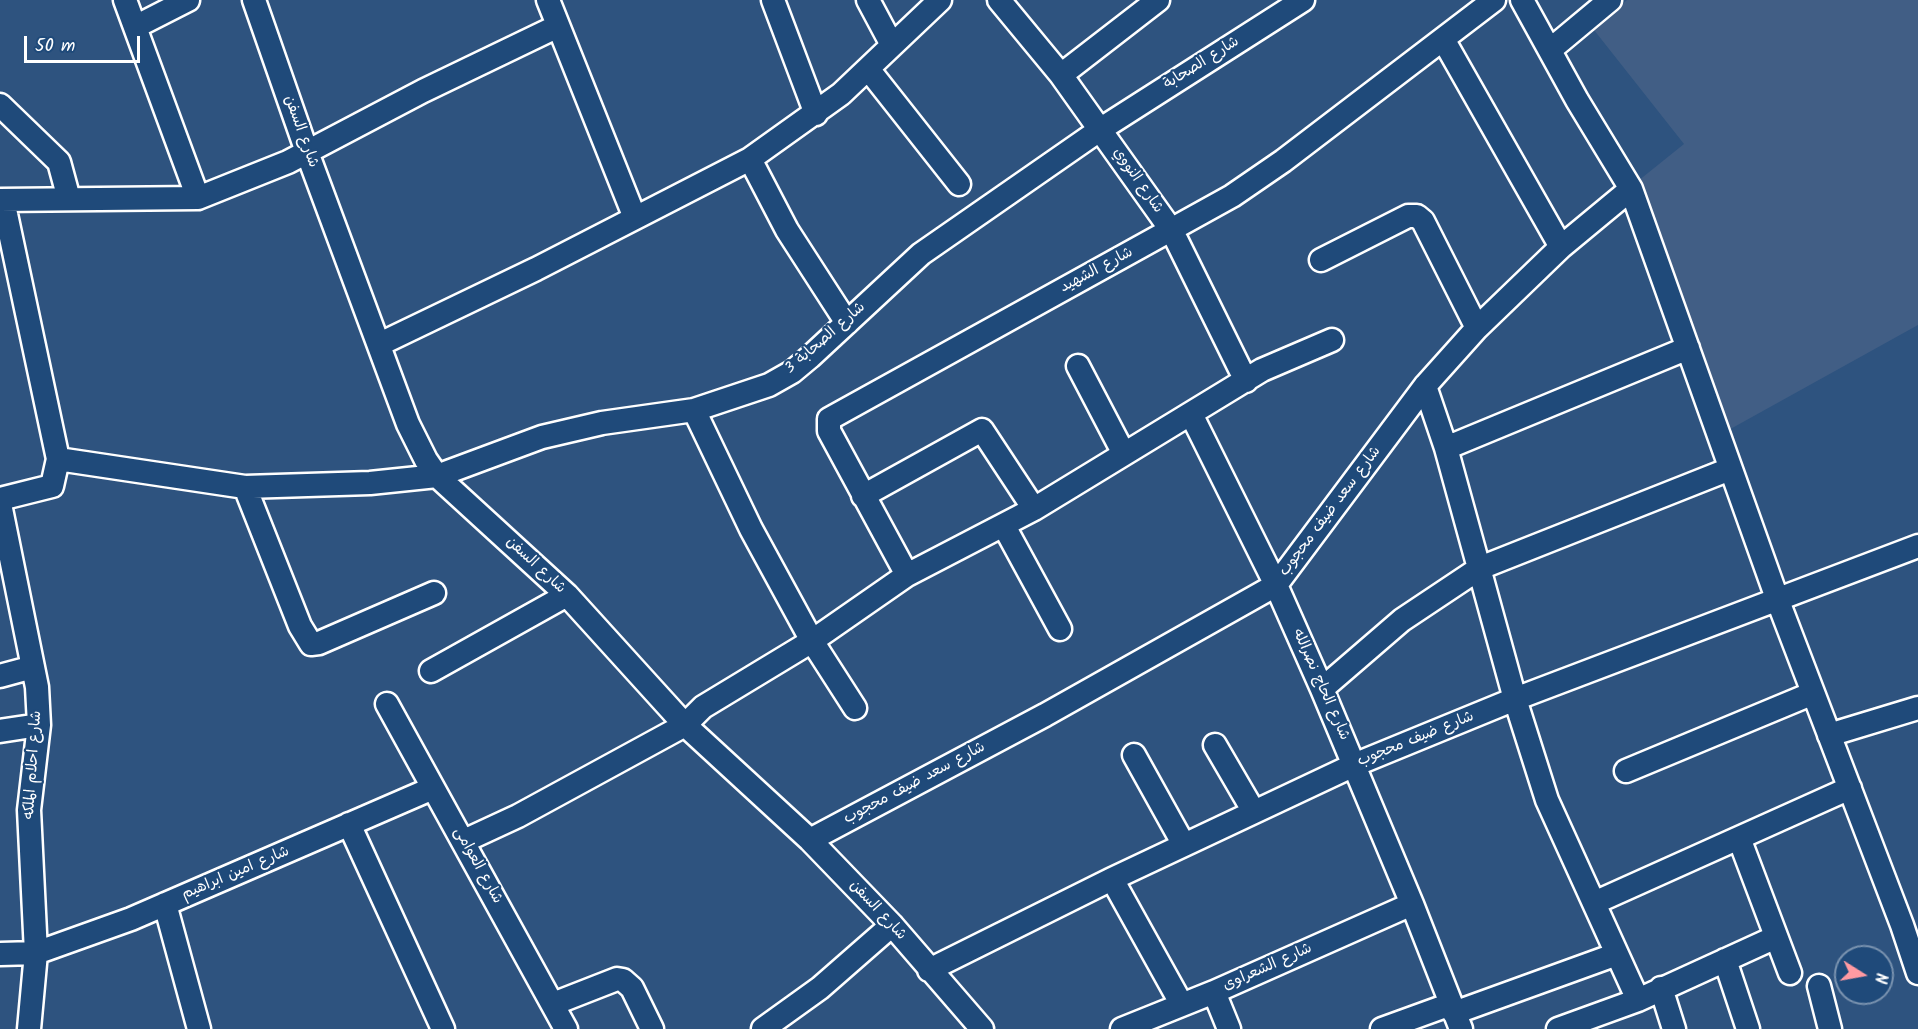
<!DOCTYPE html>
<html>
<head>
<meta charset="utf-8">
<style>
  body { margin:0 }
  #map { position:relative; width:1918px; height:1029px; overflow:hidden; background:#2e537f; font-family:Kalam,sans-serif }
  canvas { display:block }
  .north { position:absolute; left:1834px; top:945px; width:60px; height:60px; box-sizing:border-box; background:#1f4a7a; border:2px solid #7992af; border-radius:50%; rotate:101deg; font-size:16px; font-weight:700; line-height:24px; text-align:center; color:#fff }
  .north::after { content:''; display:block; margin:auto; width:21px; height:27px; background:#ff9aa2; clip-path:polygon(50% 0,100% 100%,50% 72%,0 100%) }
  .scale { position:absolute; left:24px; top:36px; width:116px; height:27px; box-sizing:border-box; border:3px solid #fff; border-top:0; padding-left:8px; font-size:18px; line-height:21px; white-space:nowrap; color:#fff; -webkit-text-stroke:4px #1f4a7a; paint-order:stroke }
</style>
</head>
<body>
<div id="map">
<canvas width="1918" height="1029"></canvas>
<div class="north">N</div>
<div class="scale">50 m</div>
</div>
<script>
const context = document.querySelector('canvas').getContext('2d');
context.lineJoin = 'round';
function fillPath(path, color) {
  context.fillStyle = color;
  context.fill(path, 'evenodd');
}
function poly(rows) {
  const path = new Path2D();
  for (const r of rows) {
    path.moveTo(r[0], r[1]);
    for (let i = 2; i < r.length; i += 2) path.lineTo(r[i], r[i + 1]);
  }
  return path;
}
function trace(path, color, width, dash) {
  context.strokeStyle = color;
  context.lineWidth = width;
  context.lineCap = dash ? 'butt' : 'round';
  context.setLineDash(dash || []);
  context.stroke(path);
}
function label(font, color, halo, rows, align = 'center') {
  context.font = font + ' Kalam,"Playpen Sans Arabic",sans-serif';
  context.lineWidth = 4.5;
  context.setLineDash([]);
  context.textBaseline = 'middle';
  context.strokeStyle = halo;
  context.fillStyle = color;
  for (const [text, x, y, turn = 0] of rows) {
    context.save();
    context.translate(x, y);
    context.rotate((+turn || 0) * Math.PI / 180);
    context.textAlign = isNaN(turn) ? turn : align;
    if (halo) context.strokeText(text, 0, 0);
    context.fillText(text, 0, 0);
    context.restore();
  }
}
fillPath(poly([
  [1627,0,1918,0,1918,325,1725,432,1633,185,1684,144,1594,30]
]), '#415e85');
const minor = poly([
  [125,0,198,198],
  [254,0,307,152,408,424,426,460,437,476,567,595,685,725,810,840,892,925,982,1029],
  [548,0,635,218],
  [773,0,816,114],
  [868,0,892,45],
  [999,0,1061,75,1172,231,1246,381],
  [1522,0,1577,100,1631,189,1778,601,1902,925,1918,973],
  [135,27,188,0],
  [1443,39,1561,247],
  [1550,50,1610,0],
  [869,70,959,184],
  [1061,75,1158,0],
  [0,105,59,162,69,199],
  [750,159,787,230,847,323],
  [0,200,198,198,288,162,423,91,558,26],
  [1321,260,1408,216,1417,216,1423,221,1477,328],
  [380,344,536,269,750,159,841,94,940,0],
  [1078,366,1124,454],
  [1425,386,1446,448,1515,699,1547,800,1638,1000],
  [694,410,751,529,812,641,855,708],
  [1191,414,1276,585,1322,689,1412,904,1461,1029],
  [1446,448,1688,348],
  [58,459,245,487,370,483,437,476,542,437,602,423,694,410,769,385,792,372,810,357,921,254,1101,129,1303,0],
  [245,487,300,626,311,644,319,643,434,593],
  [863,496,982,430,1034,509],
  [0,499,52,486,58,459,3,200],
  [0,504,37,687,39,725,29,810,36,953,29,1029],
  [1004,526,1060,629],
  [907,575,829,431,829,419,1232,196,1283,161,1494,0],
  [431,671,567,595],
  [0,676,33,667],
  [1322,689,1402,620,1480,568,1730,469],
  [387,704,566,1029],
  [0,731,39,725],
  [1829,735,1918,708],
  [1215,745,1254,812],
  [1134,755,1184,845],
  [1626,771,1811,694],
  [349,824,443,1029],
  [1739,838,1790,973],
  [810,840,1045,715,1276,585,1425,386,1477,328,1561,247,1631,189],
  [464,841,518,816,685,725,703,707,812,641,907,575,1034,509,1262,370,1332,340],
  [1112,879,1182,1005],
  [1594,903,1850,788],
  [165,904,199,1029],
  [0,954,36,953,131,919,433,788],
  [1725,960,1748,1029],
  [929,970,1112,879,1354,765,1515,699,1918,546],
  [1819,986,1830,1029],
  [1661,988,1674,1029],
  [1214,992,1229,1029],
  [553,1004,617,979,623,980,632,988,652,1029],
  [1454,1013,1617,954],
  [763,1029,820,988,892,925],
  [1122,1029,1214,992,1412,904],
  [1382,1029,1451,1004],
  [1558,1029,1638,1000,1776,937]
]);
trace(minor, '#fff', 27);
trace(minor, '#1f4a7a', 22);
label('15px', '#fff', '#1f4a7a', [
  ["شارع الصحابة",1202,64,-32],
  ["شارع السفن",300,132,70],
  ["شارع النووي",1137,181,55],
  ["شارع الشهيد",1097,271,-28],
  ["شارع الصحابة 3",826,339,-41],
  ["شارع سعد ضيف محجوب",1331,512,-53],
  ["شارع السفن",535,566,43],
  ["شارع الحاج نصرالله",1320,685,66],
  ["شارع ضيف محجوب",1416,740,-22],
  ["شارع احلام الملكه",34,765,-86],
  ["شارع سعد ضيف محجوب",915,784,-28],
  ["شارع العوامى",477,866,61],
  ["شارع امين ابراهيم",236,874,-23],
  ["شارع السفن",877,911,47],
  ["شارع الشعراوى",1268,968,-24]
]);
</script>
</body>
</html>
